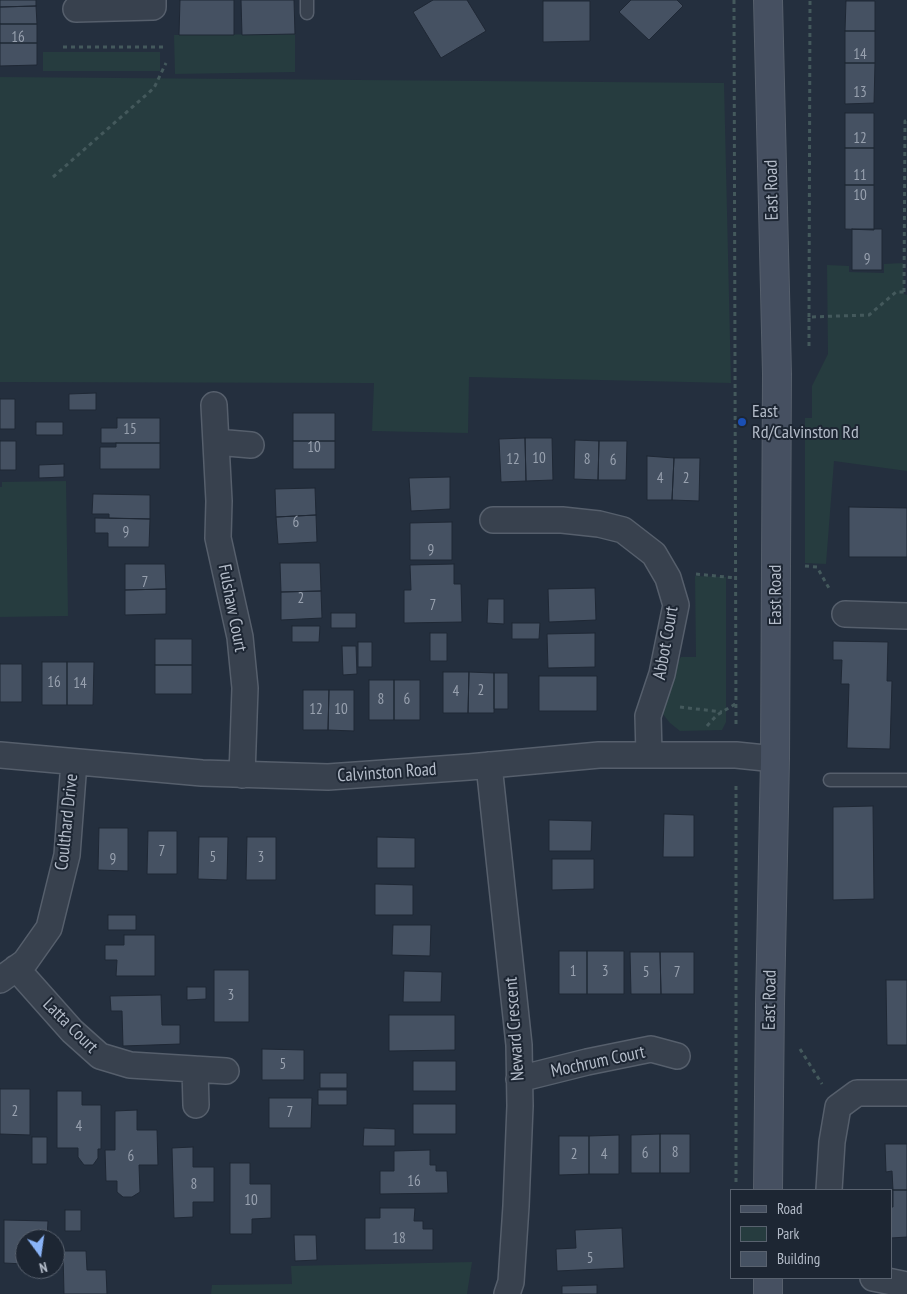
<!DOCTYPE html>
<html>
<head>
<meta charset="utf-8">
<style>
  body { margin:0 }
  #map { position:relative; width:907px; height:1294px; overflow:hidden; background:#242f3e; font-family:"PT Sans Narrow",sans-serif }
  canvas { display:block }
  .legend { position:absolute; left:730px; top:1189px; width:162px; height:90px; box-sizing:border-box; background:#1d2633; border:1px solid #59626f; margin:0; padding:6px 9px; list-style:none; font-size:15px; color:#b4bcc9 }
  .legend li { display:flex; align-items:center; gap:10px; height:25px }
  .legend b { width:25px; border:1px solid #59626f }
  .north { position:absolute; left:15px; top:1229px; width:50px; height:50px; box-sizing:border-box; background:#1d2633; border:1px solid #59626f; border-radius:50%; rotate:166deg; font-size:14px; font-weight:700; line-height:20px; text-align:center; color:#b4bcc9 }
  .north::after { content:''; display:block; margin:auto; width:18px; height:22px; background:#8ab4f8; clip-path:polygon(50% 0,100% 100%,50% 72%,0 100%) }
</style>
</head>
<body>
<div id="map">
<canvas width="907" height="1294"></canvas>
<ul class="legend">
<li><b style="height:6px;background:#465061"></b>Road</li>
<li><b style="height:14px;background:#263c3f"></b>Park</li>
<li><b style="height:14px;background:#455162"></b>Building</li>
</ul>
<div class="north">N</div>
</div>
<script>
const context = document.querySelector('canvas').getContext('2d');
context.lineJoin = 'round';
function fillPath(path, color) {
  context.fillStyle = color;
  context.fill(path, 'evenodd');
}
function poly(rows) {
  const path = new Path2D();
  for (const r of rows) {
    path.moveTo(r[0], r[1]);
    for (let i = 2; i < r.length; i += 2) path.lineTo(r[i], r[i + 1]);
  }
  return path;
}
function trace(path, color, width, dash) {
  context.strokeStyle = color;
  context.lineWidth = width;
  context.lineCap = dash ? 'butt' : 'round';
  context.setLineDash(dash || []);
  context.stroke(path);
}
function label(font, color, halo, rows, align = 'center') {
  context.font = font + ' "PT Sans Narrow",sans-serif';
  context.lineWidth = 4;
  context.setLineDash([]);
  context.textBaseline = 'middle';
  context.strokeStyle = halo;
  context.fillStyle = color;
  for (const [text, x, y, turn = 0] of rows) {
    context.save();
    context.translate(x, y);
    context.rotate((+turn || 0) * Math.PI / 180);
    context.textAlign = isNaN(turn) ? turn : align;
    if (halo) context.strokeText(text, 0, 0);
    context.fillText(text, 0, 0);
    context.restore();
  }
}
fillPath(poly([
  [295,34,295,72,175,74,174,35],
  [43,52,160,52,160,71,43,71],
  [0,77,724,83,731,383,469,377,468,433,372,431,374,383,0,382],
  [903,263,904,294,907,295,907,471,834,461,826,564,805,563,805,418,812,418,812,386,828,354,827,265,849,266,849,272,884,273,884,264],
  [66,481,68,616,0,617,0,487,2,487,2,482],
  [695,576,726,577,726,722,722,730,680,731,670,723,662,713,660,704,672,670,681,657,696,657],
  [472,1262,467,1294,211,1294,212,1285,292,1284,291,1266]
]), '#263c3f');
const building = poly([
  [0,0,36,0,36,6,0,7,0,0],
  [180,0,234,0,234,35,179,35,180,0],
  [241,0,294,0,295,34,242,35,241,0],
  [433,0,467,0,486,31,441,58,413,12,433,0],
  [631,0,677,0,683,6,649,40,619,12,631,0],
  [543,1,590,1,590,41,543,42,543,1],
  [846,1,875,1,875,31,845,31,846,1],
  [36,6,37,24,0,24,0,7,36,6],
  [0,24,37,24,37,43,0,43,0,24],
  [845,31,875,31,875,63,845,63,845,31],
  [0,43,37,43,37,65,0,66,0,43],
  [845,63,875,63,874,103,845,104,845,63],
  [845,113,874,113,874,148,845,148,845,113],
  [845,148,874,148,874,185,845,185,845,148],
  [845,185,874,185,874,230,845,229,845,185],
  [852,229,882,229,882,270,852,270,852,229],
  [96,393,96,410,69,410,69,394,96,393],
  [0,399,15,399,15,429,0,429,0,399],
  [293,413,335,413,335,441,293,441,293,413],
  [117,418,160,418,160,443,101,443,101,428,117,428,117,418],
  [36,422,63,422,63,435,36,435,36,422],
  [525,438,552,438,553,480,526,481,525,438],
  [525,438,526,481,501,482,499,439,525,438],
  [575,440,599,441,598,480,574,479,575,440],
  [0,441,16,441,16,470,0,470,0,441],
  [293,441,335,441,335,469,293,469,293,441],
  [599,441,627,441,626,480,598,480,599,441],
  [116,443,160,443,160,469,100,469,100,447,116,447,116,443],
  [647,456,674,458,672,500,647,500,647,456],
  [674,458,700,458,699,501,672,500,674,458],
  [64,464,64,477,39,478,39,465,64,464],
  [450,477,450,509,411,511,409,478,450,477],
  [315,488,316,515,276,517,275,489,315,488],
  [93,494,150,495,150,519,109,518,109,514,92,514,93,494],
  [849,507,907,508,907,557,849,557,849,507],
  [316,515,317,542,278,544,276,517,316,515],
  [95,518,150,519,149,547,108,547,108,533,95,533,95,518],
  [452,522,452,560,410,560,410,523,452,522],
  [280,563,320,563,321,591,281,592,280,563],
  [125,564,165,564,166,589,125,590,125,564],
  [454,564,454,584,461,584,462,622,404,623,404,590,411,590,410,565,454,564],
  [595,588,596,620,549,622,548,589,595,588],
  [166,589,166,614,125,615,125,590,166,589],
  [321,591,322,618,281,620,281,592,321,591],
  [488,599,504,599,504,624,487,623,488,599],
  [331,613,356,613,356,628,331,628,331,613],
  [512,623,540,623,539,639,512,639,512,623],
  [292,626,320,626,319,642,292,642,292,626],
  [430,633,447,633,447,661,430,661,430,633],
  [595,633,595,667,548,668,547,634,595,633],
  [155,639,192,639,192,665,155,665,155,639],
  [833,641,888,642,887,681,892,681,890,749,847,748,849,684,841,684,842,660,833,660,833,641],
  [358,642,372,642,372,667,358,667,358,642],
  [342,646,356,646,357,674,343,675,342,646],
  [42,662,67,662,67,705,42,705,42,662],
  [67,662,94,662,93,705,67,705,67,662],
  [0,664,22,664,22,702,0,702,0,664],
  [155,665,192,665,192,694,155,694,155,665],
  [443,672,469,672,468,713,443,713,443,672],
  [469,672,494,673,494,713,468,713,469,672],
  [494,673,508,673,508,709,494,709,494,673],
  [539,676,597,676,597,711,539,711,539,676],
  [369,680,394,680,394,720,369,720,369,680],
  [394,680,420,680,420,720,394,720,394,680],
  [303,690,329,690,328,730,303,730,303,690],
  [329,690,354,690,354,731,328,730,329,690],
  [873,806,874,899,833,900,833,807,873,806],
  [664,814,694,815,694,857,663,857,664,814],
  [549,820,592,821,591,851,549,851,549,820],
  [99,828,128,828,128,871,98,870,99,828],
  [148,831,177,831,177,874,147,874,148,831],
  [199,837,228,837,227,880,198,879,199,837],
  [247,837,276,837,276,880,246,880,247,837],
  [377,837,415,838,415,868,377,868,377,837],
  [552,859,594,859,594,889,552,890,552,859],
  [375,884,413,885,413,915,375,915,375,884],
  [108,915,136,915,136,930,108,930,108,915],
  [393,925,431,925,430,956,392,955,393,925],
  [124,935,155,935,155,976,116,976,117,960,105,960,105,945,124,945,124,935],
  [559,951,587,951,587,994,559,994,559,951],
  [587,951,624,951,624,994,587,994,587,951],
  [630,952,660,952,661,994,631,994,630,952],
  [660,952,694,952,694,994,661,994,660,952],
  [214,970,249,970,249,1022,214,1022,214,970],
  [404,971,442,972,441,1002,403,1002,404,971],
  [886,980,907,980,907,1045,887,1045,886,980],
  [187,987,206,987,206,999,187,1000,187,987],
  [161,995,162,1025,180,1025,180,1044,123,1046,122,1011,111,1011,110,996,161,995],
  [389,1015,455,1015,455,1050,389,1051,389,1015],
  [262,1049,304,1050,304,1080,262,1080,262,1049],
  [413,1061,456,1061,456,1091,413,1091,413,1061],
  [320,1073,347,1073,347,1088,320,1088,320,1073],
  [0,1089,30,1089,30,1135,0,1134,0,1089],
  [318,1090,347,1090,347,1105,318,1105,318,1090],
  [57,1091,82,1091,82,1105,101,1105,101,1149,98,1149,98,1158,93,1165,84,1165,78,1157,78,1148,57,1148,57,1091],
  [269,1098,312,1098,311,1128,269,1128,269,1098],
  [413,1104,456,1104,456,1134,413,1134,413,1104],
  [137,1110,137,1130,157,1130,158,1165,139,1165,140,1192,132,1197,123,1197,117,1192,117,1181,106,1181,105,1150,115,1150,115,1111,137,1110],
  [364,1128,395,1129,395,1146,363,1146,364,1128],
  [660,1134,690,1134,690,1173,660,1173,660,1134],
  [660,1134,660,1173,631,1173,631,1135,660,1134],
  [619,1135,619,1174,589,1174,589,1136,619,1135],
  [559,1136,589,1136,589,1174,559,1175,559,1136],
  [32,1137,47,1137,47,1164,32,1164,32,1137],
  [885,1144,907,1144,907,1190,893,1190,892,1171,886,1172,885,1144],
  [193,1147,193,1167,214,1167,214,1202,193,1202,193,1217,174,1218,172,1148,193,1147],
  [430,1150,430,1165,436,1165,436,1171,447,1171,448,1193,380,1194,380,1171,394,1171,394,1151,430,1150],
  [230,1163,250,1163,250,1184,271,1184,271,1218,252,1219,252,1234,230,1234,230,1163],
  [893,1190,907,1190,907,1237,891,1238,891,1207,893,1207,893,1190],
  [380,1208,415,1208,414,1221,423,1221,423,1229,433,1229,433,1250,365,1250,365,1218,380,1218,380,1208],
  [65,1210,81,1210,81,1231,65,1231,65,1210],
  [4,1220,48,1221,47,1239,25,1239,25,1264,4,1263,4,1220],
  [622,1228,624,1268,557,1271,556,1249,576,1248,575,1230,622,1228],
  [294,1235,316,1235,317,1260,295,1261,294,1235],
  [63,1251,86,1251,87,1270,106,1270,107,1294,64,1294,63,1251],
  [597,1285,597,1294,562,1294,562,1286,597,1285]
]);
fillPath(building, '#455162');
trace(building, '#1f2835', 1);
const lane = poly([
  [307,13,307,0],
  [830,780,907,780]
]);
const street = poly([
  [76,9,153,7,153,0],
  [214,405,219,501,218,538,240,637,245,688,242,775],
  [216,442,251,445],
  [493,520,562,520,599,524,623,530,654,554,668,578,676,605,662,674,648,716,649,754],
  [845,614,907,616],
  [0,755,202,773,328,777,469,767,599,755,736,755,775,759],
  [489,765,519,1045,520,1106,516,1206,511,1282,507,1294],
  [16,968,72,1031,100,1056,130,1065,226,1071],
  [0,980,25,962,49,928,67,855,74,762],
  [195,1069,196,1105],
  [519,1079,587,1062,651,1049,677,1056],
  [829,1190,832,1142,838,1107,857,1093,907,1093],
  [873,1278,907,1285]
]);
const secondary = poly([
  [768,0,777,374,775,759,770,1004,768,1190],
  [768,1294,768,1278]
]);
trace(lane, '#565f6c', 15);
trace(street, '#565f6c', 28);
trace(secondary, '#565f6c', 30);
trace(poly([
  [734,0,736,727],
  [63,47,166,47],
  [53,177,154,88,166,63],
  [904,292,905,121,907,121],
  [809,317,810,0],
  [809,346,809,317,869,315,896,292,907,292],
  [805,566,817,567,830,590],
  [696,574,736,578],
  [680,707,722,712],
  [707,726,717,715,737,703],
  [800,1049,822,1084],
  [736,1182,736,783]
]), '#44595c', 3, [4, 4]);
trace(lane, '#38414e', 12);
trace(street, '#38414e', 25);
trace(secondary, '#465061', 28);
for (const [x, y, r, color] of [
  [742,422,5,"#1a4fb4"]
]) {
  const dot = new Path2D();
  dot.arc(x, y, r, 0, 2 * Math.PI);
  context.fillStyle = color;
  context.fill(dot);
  trace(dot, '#1d2633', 2);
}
label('15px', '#98a1af', null, [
  ["16",18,38],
  ["14",860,55],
  ["13",860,93],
  ["12",860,139],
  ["11",860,176],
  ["10",860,196],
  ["9",867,260],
  ["15",130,430],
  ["10",314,448],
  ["10",539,459],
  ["12",513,460],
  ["8",587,460],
  ["6",613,461],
  ["4",660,479],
  ["2",686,479],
  ["6",296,523],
  ["9",126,533],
  ["9",431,551],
  ["7",145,583],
  ["2",301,599],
  ["7",433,606],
  ["16",54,683],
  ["14",80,684],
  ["2",481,691],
  ["4",456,692],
  ["8",381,700],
  ["6",407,700],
  ["12",316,710],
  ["10",341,710],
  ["7",162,852],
  ["5",213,858],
  ["3",261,858],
  ["9",113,860],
  ["1",573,972],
  ["3",605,972],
  ["5",646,973],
  ["7",677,973],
  ["3",231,996],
  ["5",283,1065],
  ["2",15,1112],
  ["7",290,1113],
  ["4",79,1127],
  ["8",675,1153],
  ["6",645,1154],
  ["2",574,1155],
  ["4",604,1155],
  ["6",131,1157],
  ["16",414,1182],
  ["8",194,1185],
  ["10",251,1201],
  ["18",399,1239],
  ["5",590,1259]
]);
label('18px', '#b4bcc9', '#1d2633', [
  ["East Road",772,190,-91],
  ["East Road",776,595,-90],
  ["Fulshaw Court",232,608,79],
  ["Abbot Court",666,643,-80],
  ["Calvinston Road",387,773,-4],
  ["Coulthard Drive",67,822,-84],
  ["East Road",770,1000,-89],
  ["Latta Court",70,1026,45],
  ["Neward Crescent",515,1029,-94],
  ["Mochrum Court",598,1062,-12]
]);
label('18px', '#b4bcc9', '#1d2633', [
  ["East",752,412],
  ["Rd/Calvinston Rd",752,433]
], 'left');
</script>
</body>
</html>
